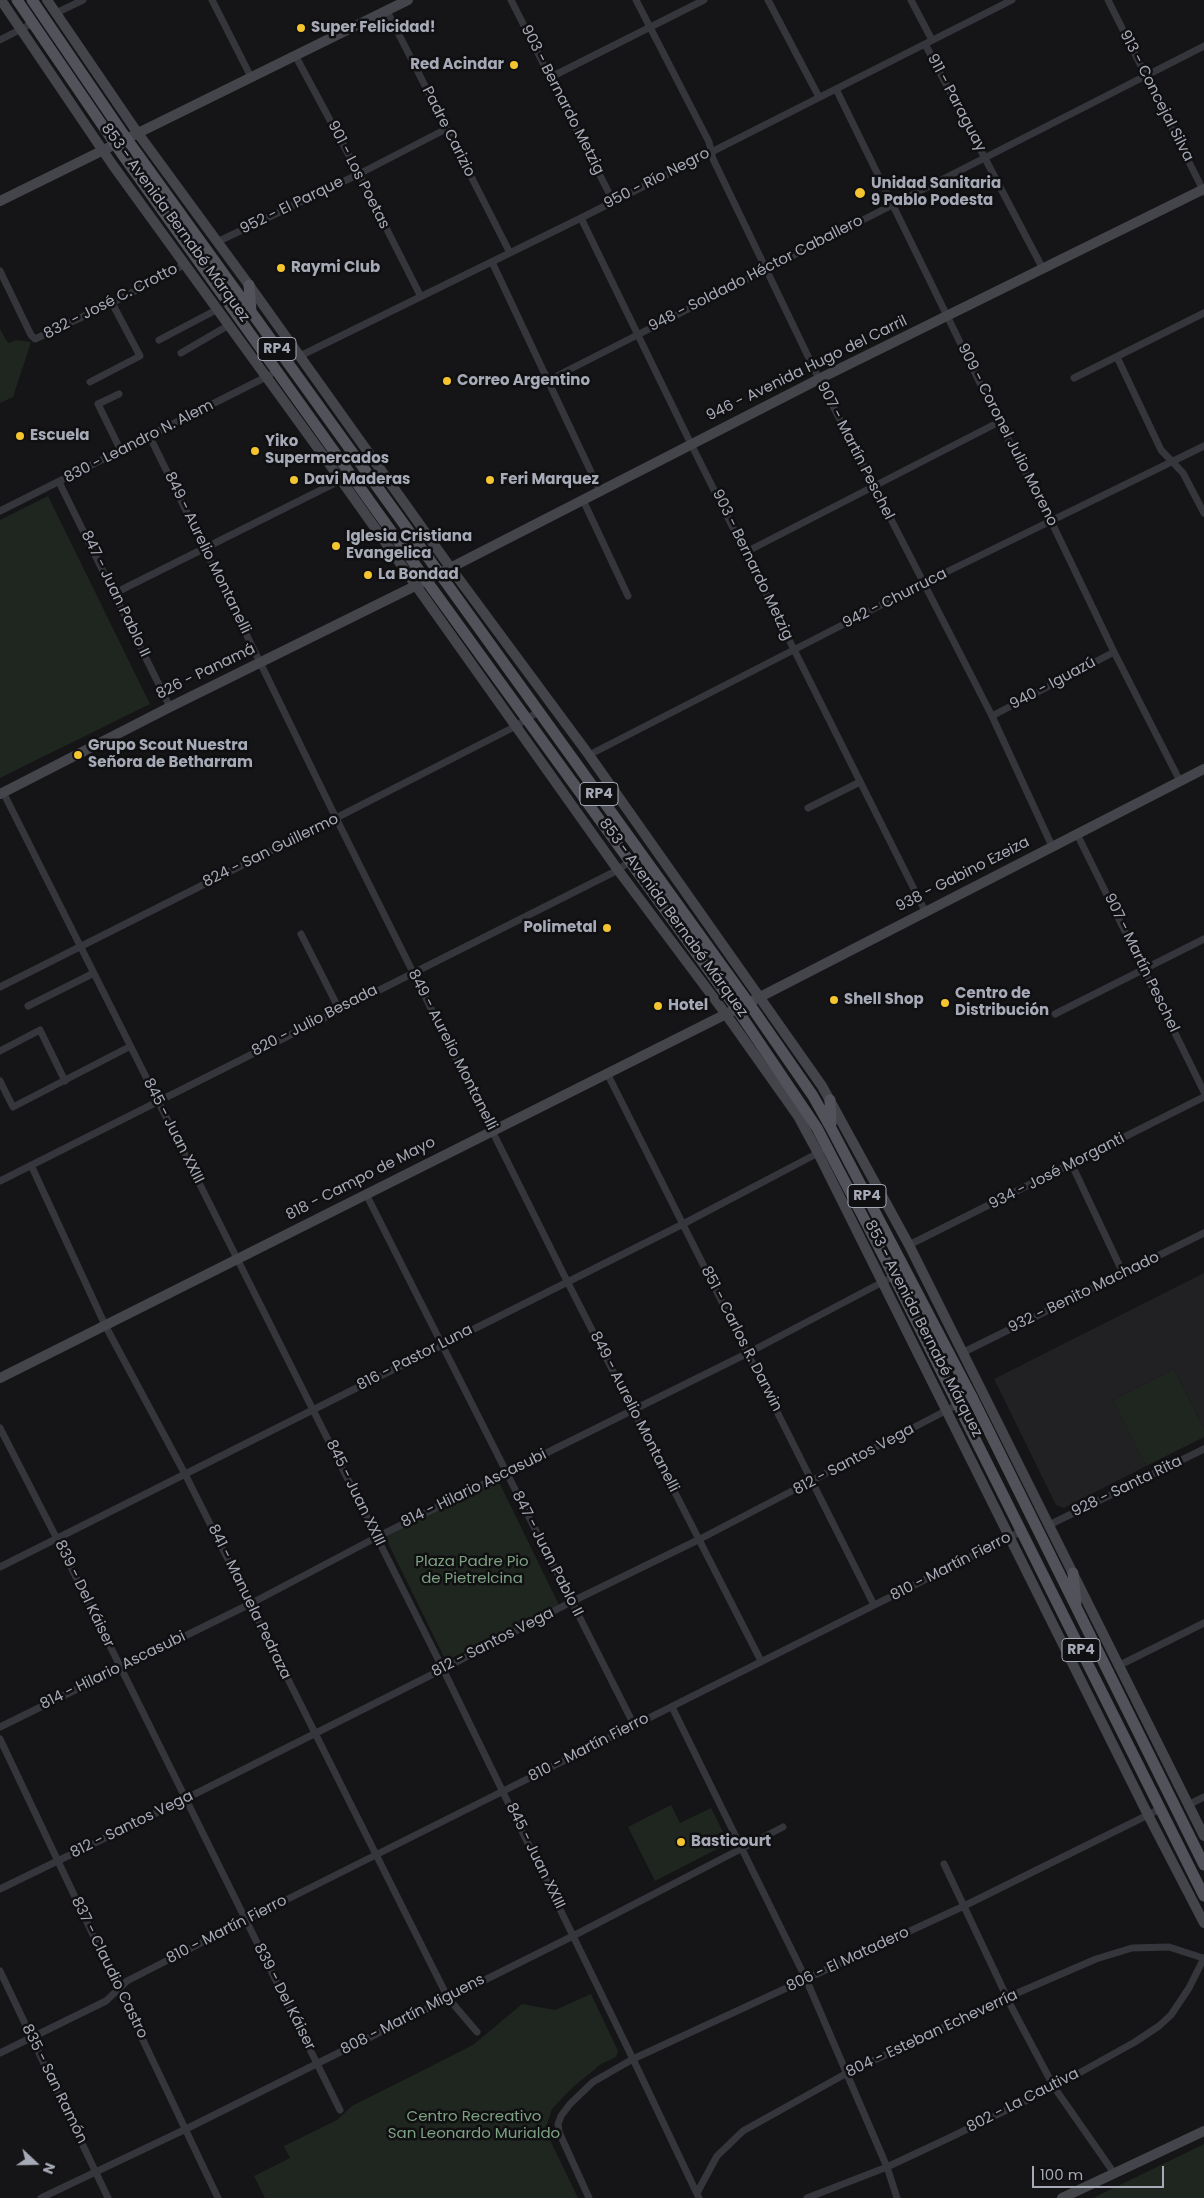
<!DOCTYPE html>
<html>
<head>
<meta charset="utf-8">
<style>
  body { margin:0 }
  #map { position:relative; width:1204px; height:2198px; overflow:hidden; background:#151416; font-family:Poppins,sans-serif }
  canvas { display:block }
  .north { position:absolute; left:10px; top:2138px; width:50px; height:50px; -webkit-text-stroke:4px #100f11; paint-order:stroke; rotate:111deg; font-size:14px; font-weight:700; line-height:20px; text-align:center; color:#a6aab7 }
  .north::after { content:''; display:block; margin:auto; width:18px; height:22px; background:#a6aab7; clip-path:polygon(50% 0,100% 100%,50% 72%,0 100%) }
  .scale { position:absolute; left:1032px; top:2166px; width:132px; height:22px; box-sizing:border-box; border:2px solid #a6aab7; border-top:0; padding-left:6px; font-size:15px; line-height:18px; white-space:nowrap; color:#a6aab7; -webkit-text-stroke:4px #100f11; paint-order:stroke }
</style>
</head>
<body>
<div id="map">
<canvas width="1204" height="2198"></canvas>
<div class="north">N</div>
<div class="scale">100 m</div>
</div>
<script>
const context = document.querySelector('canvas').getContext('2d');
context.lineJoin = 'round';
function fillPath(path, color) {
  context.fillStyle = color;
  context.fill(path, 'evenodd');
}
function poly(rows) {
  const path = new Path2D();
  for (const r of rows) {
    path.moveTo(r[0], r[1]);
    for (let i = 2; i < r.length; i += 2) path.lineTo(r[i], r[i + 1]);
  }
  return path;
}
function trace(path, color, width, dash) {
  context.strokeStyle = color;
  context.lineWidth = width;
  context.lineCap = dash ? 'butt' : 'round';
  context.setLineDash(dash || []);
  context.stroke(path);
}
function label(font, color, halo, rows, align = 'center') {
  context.font = font + ' Poppins,sans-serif';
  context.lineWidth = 5;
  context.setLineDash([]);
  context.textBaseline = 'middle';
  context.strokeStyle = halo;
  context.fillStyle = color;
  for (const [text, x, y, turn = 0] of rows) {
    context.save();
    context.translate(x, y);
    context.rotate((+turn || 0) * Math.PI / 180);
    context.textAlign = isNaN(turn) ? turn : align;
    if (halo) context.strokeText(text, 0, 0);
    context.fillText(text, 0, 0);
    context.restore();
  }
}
fillPath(poly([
  [1204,1273,1204,1428,1174,1369,1113,1400,1146,1466,1064,1508,1056,1505,994,1379]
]), '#212023');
fillPath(poly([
  [0,329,8,343,17,340,31,342,13,397,0,403],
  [48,496,150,704,0,778,0,520],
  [1174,1369,1204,1428,1204,1437,1146,1466,1113,1400],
  [498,1480,559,1605,446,1661,385,1537],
  [671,1805,680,1823,711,1808,727,1840,725,1845,655,1881,628,1827],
  [591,1994,618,2051,616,2057,601,2064,572,2088,552,2109,547,2124,551,2142,578,2198,265,2198,254,2176,290,2158,284,2146,337,2120,352,2106,473,2045,522,2004,555,2010],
  [1204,2144,1204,2198,1093,2198]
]), '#1f2620');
trace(poly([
  [212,0,251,77],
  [511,0,613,201],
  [636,0,709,142,713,159,819,379,992,716,1052,846],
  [768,0,819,97],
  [911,0,932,40],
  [1108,0,1204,192],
  [387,11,510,253],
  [56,13,83,0],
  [0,40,33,23],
  [925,44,1043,269],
  [295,55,359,174,420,295],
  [551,77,704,0],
  [836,89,999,422,1051,521,1114,652,1180,781],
  [581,218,691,444,925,911],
  [217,242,359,174,446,129],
  [492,262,600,491],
  [0,271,31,335,35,339,112,303,186,264],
  [159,340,218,309],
  [181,353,229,325],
  [300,356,581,218,1012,0],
  [1117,357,1161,450,1183,473,1204,513],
  [1074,378,1204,313],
  [549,380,1204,46],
  [90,382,140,356,112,303],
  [119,394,98,404,121,451],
  [150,437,336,818,567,1281,761,1661],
  [59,482,170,707],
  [583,500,628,596],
  [0,511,270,375],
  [746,552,999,422],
  [115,593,341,480],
  [992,716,1114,652],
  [589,755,924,583,1204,446],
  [3,792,443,1669,633,2059,699,2198],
  [808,808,860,782],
  [1077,834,1204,1092],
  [301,934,339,1009],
  [0,987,336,818,516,726,539,711],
  [28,1006,92,974],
  [1055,1014,1204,939],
  [0,1051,40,1030,65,1081],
  [607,1073,874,1605],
  [0,1081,13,1107,129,1047],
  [31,1165,105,1325,185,1474,448,1998,477,2032],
  [1072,1165,1123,1273],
  [0,1181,618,870,630,861],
  [366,1194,634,1725],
  [909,1245,1204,1097],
  [964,1352,1204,1233],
  [0,1428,57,1539,340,2110],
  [1049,1525,1204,1449],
  [0,1567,683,1224,820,1152],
  [1118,1666,1204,1623],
  [672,1707,806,1979,887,2167,897,2198],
  [0,1727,250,1604,377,1537,748,1353,894,1276],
  [0,1739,218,2198],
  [1188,1805,1204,1797],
  [944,1864,1012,2008,1054,2087,1114,2173],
  [0,1889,185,1799,443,1669,571,1602,700,1539,974,1396],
  [0,1971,108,2198],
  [0,2053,106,2001,127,1981,246,1920,1022,1531],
  [697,2193,717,2156,743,2131,847,2073,1008,1997,1096,1959,1132,1948,1169,1947,1203,1958],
  [41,2198,186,2129,573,1936,783,1827],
  [589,2198,559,2132,558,2124,561,2116,570,2104,593,2082,633,2059,964,1906,1160,1809],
  [807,2198,887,2167,951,2137,1054,2087,1135,2042,1159,2026,1171,2015,1189,1988,1204,1958]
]), '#35363b', 7);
trace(poly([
  [1,0,112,164,341,480,618,870,725,1013,798,1116,818,1153,1148,1815,1204,1923],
  [47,0,137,132,249,285,450,567,589,755,822,1086,909,1245,1204,1836],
  [0,201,408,0],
  [0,794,170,707,415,586,819,379,1204,189],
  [0,1378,760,997,1204,769],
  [1062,2198,1204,2131]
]), '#43454b', 10);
trace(poly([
  [17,0,124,157,426,580,736,1008,817,1128,886,1261,1204,1896],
  [32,0,126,138,748,1002,813,1096,831,1128,972,1397,1204,1865],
  [249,285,251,311],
  [830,1100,831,1124],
  [1073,1573,1076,1603]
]), '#51525a', 11);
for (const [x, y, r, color] of [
  [301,28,5,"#f4c52f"],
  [514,65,5,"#f4c52f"],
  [860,193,6,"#f4c52f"],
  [281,268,5,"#f4c52f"],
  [447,381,5,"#f4c52f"],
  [20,436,5,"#f4c52f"],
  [255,451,5,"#f4c52f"],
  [294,480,5,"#f4c52f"],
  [490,480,5,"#f4c52f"],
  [336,546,5,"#f4c52f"],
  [368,575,5,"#f4c52f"],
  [78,755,5,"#f4c52f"],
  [607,928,5,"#f4c52f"],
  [834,1000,5,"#f4c52f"],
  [945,1003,5,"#f4c52f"],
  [658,1006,5,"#f4c52f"],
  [681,1842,5,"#f4c52f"]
]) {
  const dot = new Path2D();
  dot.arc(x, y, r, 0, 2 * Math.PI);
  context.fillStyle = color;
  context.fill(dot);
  trace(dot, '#100f11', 2);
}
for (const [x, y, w] of [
  [277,349,38],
  [599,794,38],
  [867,1196,38],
  [1081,1650,38]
]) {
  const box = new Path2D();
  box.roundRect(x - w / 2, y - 11.5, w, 23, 4);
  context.fillStyle = '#100f11';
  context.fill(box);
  trace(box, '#a6aab7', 1);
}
label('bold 14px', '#a6aab7', null, [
  ["RP4",277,349],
  ["RP4",599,794],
  ["RP4",867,1196],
  ["RP4",1081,1650]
]);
label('bold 15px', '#a6aab7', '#100f11', [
  ["Super Felicidad!",311,28],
  ["Red Acindar",504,65,"right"],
  ["Unidad Sanitaria",871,184],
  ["9 Pablo Podesta",871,201],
  ["Raymi Club",291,268],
  ["Correo Argentino",457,381],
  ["Escuela",30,436],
  ["Yiko",265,442],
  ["Supermercados",265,459],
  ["Davi Maderas",304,480],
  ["Feri Marquez",500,480],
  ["Iglesia Cristiana",346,537],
  ["Evangelica",346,554],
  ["La Bondad",378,575],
  ["Grupo Scout Nuestra",88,746],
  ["Señora de Betharram",88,763],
  ["Polimetal",597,928,"right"],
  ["Centro de",955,994],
  ["Distribución",955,1011],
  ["Shell Shop",844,1000],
  ["Hotel",668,1006],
  ["Basticourt",691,1842]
], 'left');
label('15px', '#a6aab7', '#100f11', [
  ["913 - Concejal Silva",1156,96,63],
  ["903 - Bernardo Metzig",562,100,63],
  ["911 - Paraguay",956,103,62],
  ["Padre Carizio",448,132,63],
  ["901 - Los Poetas",358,175,63],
  ["950 - Río Negro",657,179,-27],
  ["952 - El Parque",292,206,-26],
  ["853 - Avenida Bernabé Márquez",175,223,54],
  ["948 - Soldado Héctor Caballero",756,274,-27],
  ["832 - José C. Crotto",111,302,-27],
  ["946 - Avenida Hugo del Carril",807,369,-26],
  ["909 - Coronel Julio Moreno",1007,435,63],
  ["830 - Leandro N. Alem",139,442,-27],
  ["907 - Martín Peschel",855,451,63],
  ["849 - Aurelio Montanelli",207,553,64],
  ["903 - Bernardo Metzig",752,565,64],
  ["847 - Juan Pablo II",115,594,64],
  ["942 - Churruca",895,599,-27],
  ["826 - Panamá",206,672,-26],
  ["940 - Iguazú",1053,684,-28],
  ["824 - San Guillermo",271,851,-26],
  ["938 - Gabino Ezeiza",963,875,-27],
  ["853 - Avenida Bernabé Márquez",673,918,54],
  ["907 - Martín Peschel",1141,963,64],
  ["820 - Julio Besada",315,1021,-27],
  ["849 - Aurelio Montanelli",452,1050,63],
  ["845 - Juan XXIII",173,1131,63],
  ["934 - José Morganti",1057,1172,-27],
  ["818 - Campo de Mayo",361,1179,-27],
  ["932 - Benito Machado",1084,1293,-26],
  ["853 - Avenida Bernabé Márquez",923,1329,63],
  ["851 - Carlos R. Darwin",741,1339,63],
  ["816 - Pastor Luna",415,1358,-27],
  ["849 - Aurelio Montanelli",634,1412,63],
  ["812 - Santos Vega",854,1460,-28],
  ["928 - Santa Rita",1127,1487,-26],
  ["814 - Hilario Ascasubi",474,1489,-26],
  ["845 - Juan XXIII",355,1493,64],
  ["847 - Juan Pablo II",547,1554,63],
  ["810 - Martín Fierro",951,1567,-27],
  ["839 - Del Káiser",84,1594,64],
  ["841 - Manuela Pedraza",249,1602,64],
  ["812 - Santos Vega",493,1643,-27],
  ["814 - Hilario Ascasubi",113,1671,-26],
  ["810 - Martín Fierro",589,1748,-27],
  ["812 - Santos Vega",132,1825,-26],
  ["845 - Juan XXIII",535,1856,64],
  ["810 - Martín Fierro",227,1930,-27],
  ["806 - El Matadero",848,1960,-25],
  ["837 - Claudio Castro",109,1968,64],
  ["839 - Del Káiser",284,1997,63],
  ["808 - Martín Miguens",413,2015,-27],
  ["804 - Esteban Echeverría",932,2034,-25],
  ["835 - San Ramón",54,2084,64],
  ["802 - La Cautiva",1023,2101,-27]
]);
label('15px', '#7da283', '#100f11', [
  ["Plaza Padre Pio",472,1562],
  ["de Pietrelcina",472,1579],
  ["Centro Recreativo",474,2117],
  ["San Leonardo Murialdo",474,2134]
]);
</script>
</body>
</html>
